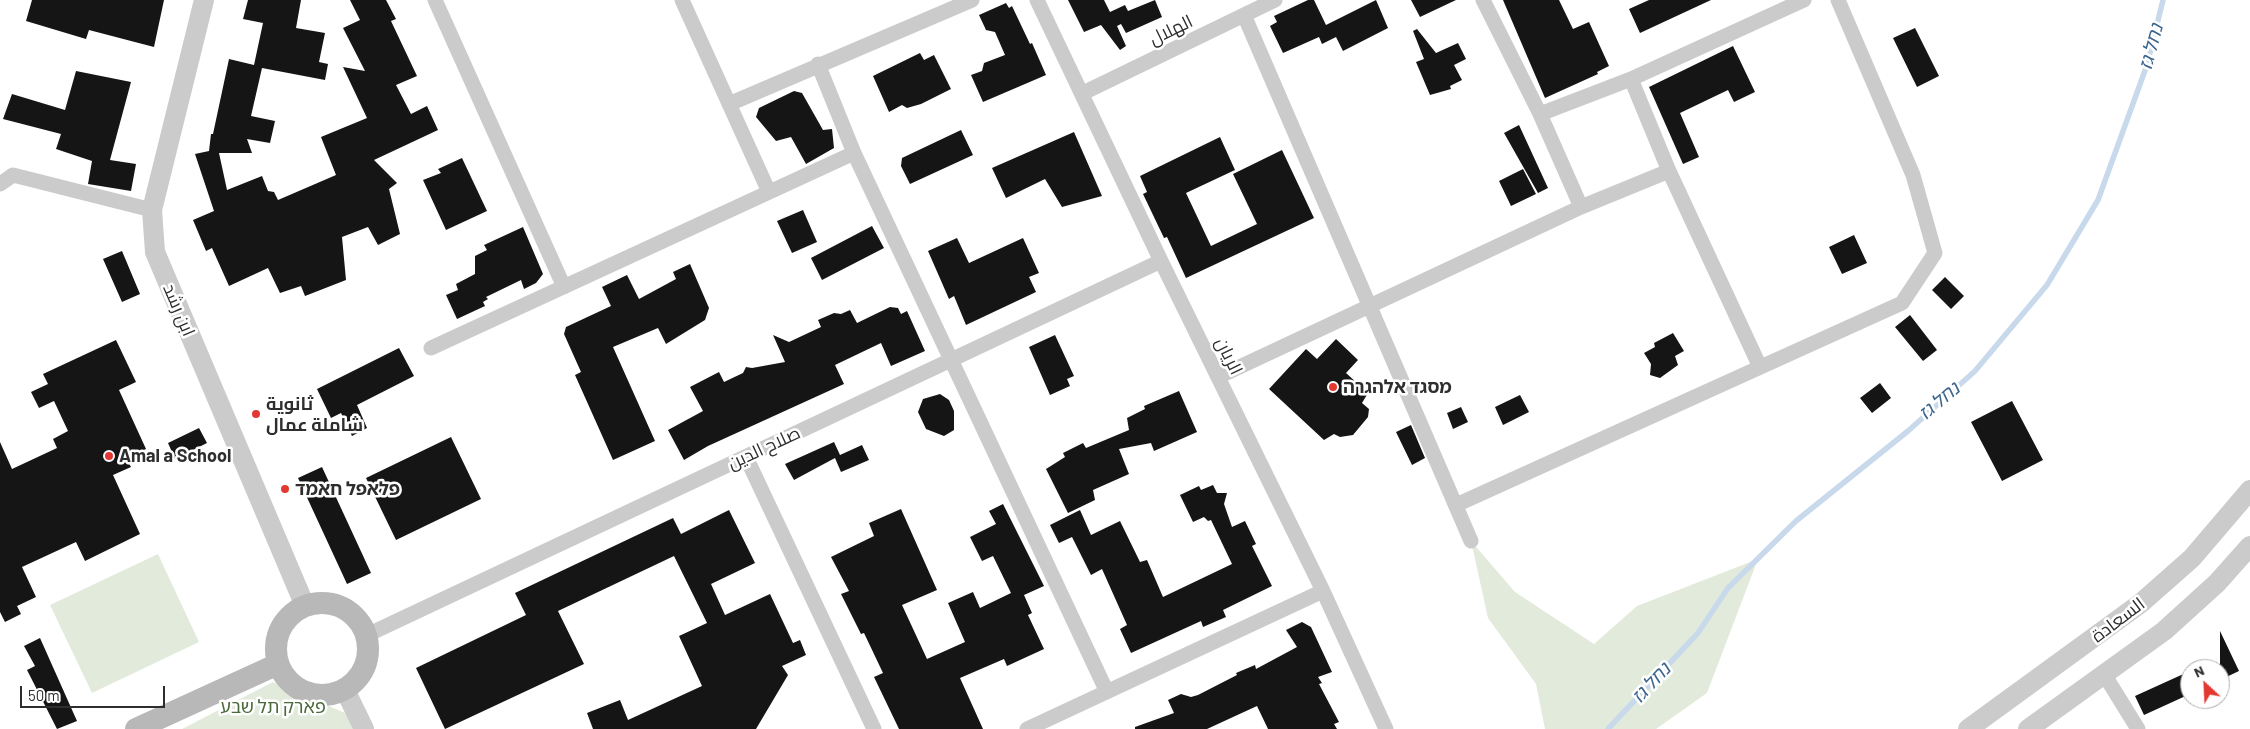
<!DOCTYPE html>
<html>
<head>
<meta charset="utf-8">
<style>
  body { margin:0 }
  #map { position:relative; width:2250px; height:729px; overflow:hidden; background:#fff; font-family:Barlow,sans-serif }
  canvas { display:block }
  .north { position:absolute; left:2180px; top:659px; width:50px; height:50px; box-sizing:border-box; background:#fff; border:1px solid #ababab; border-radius:50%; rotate:335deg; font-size:14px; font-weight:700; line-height:20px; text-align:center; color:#2e2e2e }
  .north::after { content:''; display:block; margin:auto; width:18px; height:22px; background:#e33831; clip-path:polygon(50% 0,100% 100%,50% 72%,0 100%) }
  .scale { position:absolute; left:20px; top:686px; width:145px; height:22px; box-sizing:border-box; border:2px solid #2e2e2e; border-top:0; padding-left:6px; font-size:15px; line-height:18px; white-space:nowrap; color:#2e2e2e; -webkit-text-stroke:4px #fff; paint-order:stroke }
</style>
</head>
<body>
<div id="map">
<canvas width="2250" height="729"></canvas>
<div class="north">N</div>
<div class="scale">50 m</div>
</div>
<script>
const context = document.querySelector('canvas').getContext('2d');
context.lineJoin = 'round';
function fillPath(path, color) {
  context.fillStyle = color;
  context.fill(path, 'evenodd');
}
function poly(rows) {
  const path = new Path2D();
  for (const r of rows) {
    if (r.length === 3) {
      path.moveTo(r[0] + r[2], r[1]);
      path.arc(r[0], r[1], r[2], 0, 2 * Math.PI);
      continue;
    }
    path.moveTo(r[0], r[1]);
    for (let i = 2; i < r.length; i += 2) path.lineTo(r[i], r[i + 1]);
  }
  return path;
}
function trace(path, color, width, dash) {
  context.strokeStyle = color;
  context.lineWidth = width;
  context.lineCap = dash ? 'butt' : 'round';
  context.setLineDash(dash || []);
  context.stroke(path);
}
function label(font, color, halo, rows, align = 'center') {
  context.font = font + ' Barlow,Cairo,"Noto Sans Hebrew",sans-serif';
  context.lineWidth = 5;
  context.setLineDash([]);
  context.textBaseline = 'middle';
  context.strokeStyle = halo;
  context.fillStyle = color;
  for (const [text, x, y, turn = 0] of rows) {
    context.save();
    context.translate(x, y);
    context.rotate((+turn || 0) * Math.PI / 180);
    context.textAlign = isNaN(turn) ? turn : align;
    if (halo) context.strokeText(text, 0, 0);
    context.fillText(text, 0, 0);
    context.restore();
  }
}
fillPath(poly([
  [1471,541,1515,592,1594,644,1637,606,1758,559,1707,693,1656,729,1545,729,1536,684,1488,618],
  [158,554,199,642,92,693,50,605],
  [273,682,345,713,356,729,182,729]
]), '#e2ebdb');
trace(poly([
  [1608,729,1698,633,1728,588,1796,521,1908,431,1975,371,2047,285,2098,200,2147,65,2163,0]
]), '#c8d9eb', 5.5);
fillPath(poly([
  [32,0,164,0,154,47,89,30,86,39,26,21],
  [248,0,301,0,296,28,325,33,319,62,328,64,325,80,262,68,251,116,275,121,270,143,247,139,252,153,219,153,227,190,262,176,268,191,274,192,278,200,336,175,321,137,367,118,343,67,365,71,343,28,360,20,350,0,386,0,396,19,391,21,417,76,396,85,411,114,427,106,438,130,374,160,397,183,389,189,400,234,378,245,368,227,342,237,346,280,305,296,301,286,280,293,268,268,229,286,212,248,206,251,193,220,214,211,195,154,209,151,211,134,213,134,229,59,254,65,263,23,243,19],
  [1068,0,1104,0,1110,12,1125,5,1128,11,1155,0,1162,17,1126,33,1121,24,1117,26,1126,46,1120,50,1101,25,1084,32],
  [1308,0,1314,0,1326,25,1376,0,1388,28,1343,51,1336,37,1322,44,1319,37,1283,53,1270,26,1277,22,1274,16],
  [1411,0,1456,0,1420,17],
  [1503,0,1559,0,1573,29,1589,22,1609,66,1597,72,1598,74,1545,98],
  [1649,0,1711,0,1640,33,1629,9],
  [1006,3,1009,8,1012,6,1030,44,1032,43,1046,75,983,102,971,75,982,71,984,63,1005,55,995,32,986,30,979,15],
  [1915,28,1939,76,1917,87,1893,38],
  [1417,29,1436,53,1458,43,1466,59,1454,65,1462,80,1450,86,1451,89,1430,95,1416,62,1424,59,1413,31],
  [1733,46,1755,92,1734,102,1728,90,1680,113,1699,157,1683,164,1649,87],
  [920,53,924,60,934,55,951,89,921,104,907,108,902,105,889,112,873,76],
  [76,71,131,82,110,160,136,164,131,191,88,184,92,161,56,149,61,134,3,119,12,94,65,110],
  [794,91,802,93,823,130,832,129,834,148,806,164,791,137,776,141,756,117,759,108],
  [1519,125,1548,188,1538,193,1504,133],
  [961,130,973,155,910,184,901,166,902,158],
  [1074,132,1102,196,1062,207,1045,179,1006,198,992,168],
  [1220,137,1235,170,1186,193,1211,246,1257,224,1233,174,1282,150,1314,218,1186,278,1167,237,1164,238,1143,194,1147,192,1140,176],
  [462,158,487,211,446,230,423,180,441,173,438,169],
  [1523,169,1536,194,1511,206,1499,181],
  [803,210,817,242,792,253,777,221],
  [872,226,884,248,822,280,811,258],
  [523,227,543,274,536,283,524,289,521,280,486,297,488,299,483,302,485,306,457,319,446,295,458,290,456,284,475,274,475,256,487,250,484,245],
  [1854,235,1867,263,1842,274,1829,247],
  [957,238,969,263,1023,238,1039,273,1029,277,1036,292,966,325,954,296,949,299,928,251],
  [122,251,140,294,122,302,103,259],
  [690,264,709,308,705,320,666,344,658,328,613,347,655,441,613,460,575,375,581,372,564,334,566,327,611,306,602,287,627,275,639,299,676,279,673,272],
  [1945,277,1964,296,1951,309,1932,290],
  [890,307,898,308,901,314,907,311,925,351,891,366,881,343,835,365,844,384,708,446,684,460,668,430,703,411,690,387,719,372,724,382,743,373,746,367,752,368,785,362,773,335,789,342,821,327,818,320,834,313,841,314,850,310,857,323],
  [1910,315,1937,350,1923,361,1895,327],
  [1673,333,1684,351,1675,356,1678,365,1660,378,1650,375,1651,364,1644,353,1655,347,1654,343],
  [1055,335,1074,376,1067,379,1070,386,1050,395,1029,347],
  [1336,339,1358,360,1346,373,1368,393,1362,403,1369,409,1368,417,1353,435,1340,437,1334,434,1324,440,1269,389,1306,349,1317,359],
  [116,340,136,382,119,390,146,449,126,458,131,467,113,475,140,534,85,561,76,542,22,567,36,597,17,606,21,614,5,622,0,612,0,442,12,469,57,448,53,439,68,431,54,401,39,408,31,392,48,384,43,374],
  [399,348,414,376,357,405,367,428,352,436,341,413,331,418,317,389],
  [1880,383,1891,398,1872,413,1860,398],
  [1179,391,1197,432,1154,451,1151,443,1119,449,1129,474,1093,490,1095,500,1068,513,1046,469,1065,457,1063,453,1083,443,1086,448,1129,430,1127,418,1145,409,1144,406],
  [940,394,949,400,954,411,954,430,944,436,926,429,918,412,923,399],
  [1520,395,1529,412,1503,425,1495,407],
  [2012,401,2043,460,2002,481,1971,422],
  [1461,407,1468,422,1453,429,1447,413],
  [1411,425,1425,458,1412,465,1396,432],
  [199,428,207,443,175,459,168,443],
  [451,437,481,499,396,540,366,478],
  [834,442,840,455,862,445,869,460,841,472,835,458,794,480,785,464],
  [322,467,371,573,347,584,298,478],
  [1213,485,1217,493,1227,493,1224,504,1232,527,1245,521,1256,544,1252,546,1272,586,1223,610,1226,617,1203,627,1201,621,1131,653,1120,629,1127,625,1102,569,1091,575,1072,537,1059,543,1050,525,1080,510,1091,535,1120,521,1140,562,1147,560,1163,597,1232,564,1211,520,1208,521,1204,517,1193,522,1180,495,1199,486,1201,490],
  [1003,504,1044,586,1024,595,1032,613,1028,615,1044,649,1007,666,1004,659,960,678,983,729,899,729,874,677,883,673,864,633,861,634,841,594,849,591,831,557,874,536,869,523,901,509,937,590,902,605,927,659,965,642,948,603,973,592,980,608,1011,593,993,556,982,561,970,537,996,524,989,511],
  [729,510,755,563,711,584,725,615,770,594,793,643,800,640,806,655,782,666,788,675,756,729,593,729,587,713,620,700,628,720,702,686,679,636,707,623,674,556,558,611,584,664,445,729,416,668,526,615,515,593,673,518,681,534],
  [1302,622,1311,627,1332,672,1318,677,1322,683,1319,684,1339,722,1334,724,1337,729,1268,729,1257,706,1207,729,1135,729,1135,727,1174,713,1168,700,1181,694,1191,697,1198,695,1237,675,1236,673,1255,665,1256,669,1297,647,1286,630],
  [2220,631,2239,671,2220,680],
  [40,638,77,721,57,729,27,670,35,666,24,646],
  [2190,671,2190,694,2144,715,2135,696]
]), '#151515');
trace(poly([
  [435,0,564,287],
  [682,0,769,192],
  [1037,0,1161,261,1323,591,1386,729],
  [1483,0,1540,114,1581,207],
  [1244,15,1471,541],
  [818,64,854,153,1107,692],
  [1631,79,1669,171,1760,367],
  [1083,93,1275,0],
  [729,104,972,0],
  [1540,114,1631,79,1804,0],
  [0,184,13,175,152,210],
  [431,348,854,153],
  [1218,377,1581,207,1669,171],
  [746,457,874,729],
  [1456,505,1902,303,1935,253,1913,175,1838,0],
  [367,635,1161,261],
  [2104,674,2138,729],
  [1027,729,1323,591]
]), '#cbcbcb', 15);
trace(poly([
  [204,0,152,210,155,252,305,606],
  [345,690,364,729],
  [1968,729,2141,603,2192,558,2250,490],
  [2028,729,2164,631,2217,583,2250,546]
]), '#cbcbcb', 20);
trace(poly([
  [322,649,46],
  [136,729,278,664]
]), '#b8b8b8', 22);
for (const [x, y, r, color] of [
  [1333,387,5,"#e33831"],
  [256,414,5,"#e33831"],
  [109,456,5,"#e33831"],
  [285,489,5,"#e33831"]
]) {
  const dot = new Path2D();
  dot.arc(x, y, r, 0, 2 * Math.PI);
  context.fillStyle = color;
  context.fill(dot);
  trace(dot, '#fff', 2);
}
label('18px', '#2e2e2e', '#fff', [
  ["الهلال",1171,30,-26],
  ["ابن رشد",179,310,67],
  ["الريان",1229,356,64],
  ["صلاح الدين",764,448,-25],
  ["السعادة",2118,620,-37]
]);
label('bold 18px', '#2e2e2e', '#fff', [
  ["מסגד אלהגרה",1343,387],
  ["ثانوية",266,404],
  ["شاملة عمال",266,425],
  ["Amal a School",119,456],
  ["פלאפל חאמד",295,489]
], 'left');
label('18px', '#4c693c', '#fff', [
  ["פארק תל שבע",273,707]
]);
label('italic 19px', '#3d668f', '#fff', [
  ["נחל גז",2151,47,-75],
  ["נחל גז",1939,401,-40],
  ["נחל גז",1651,683,-47]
]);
</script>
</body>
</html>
